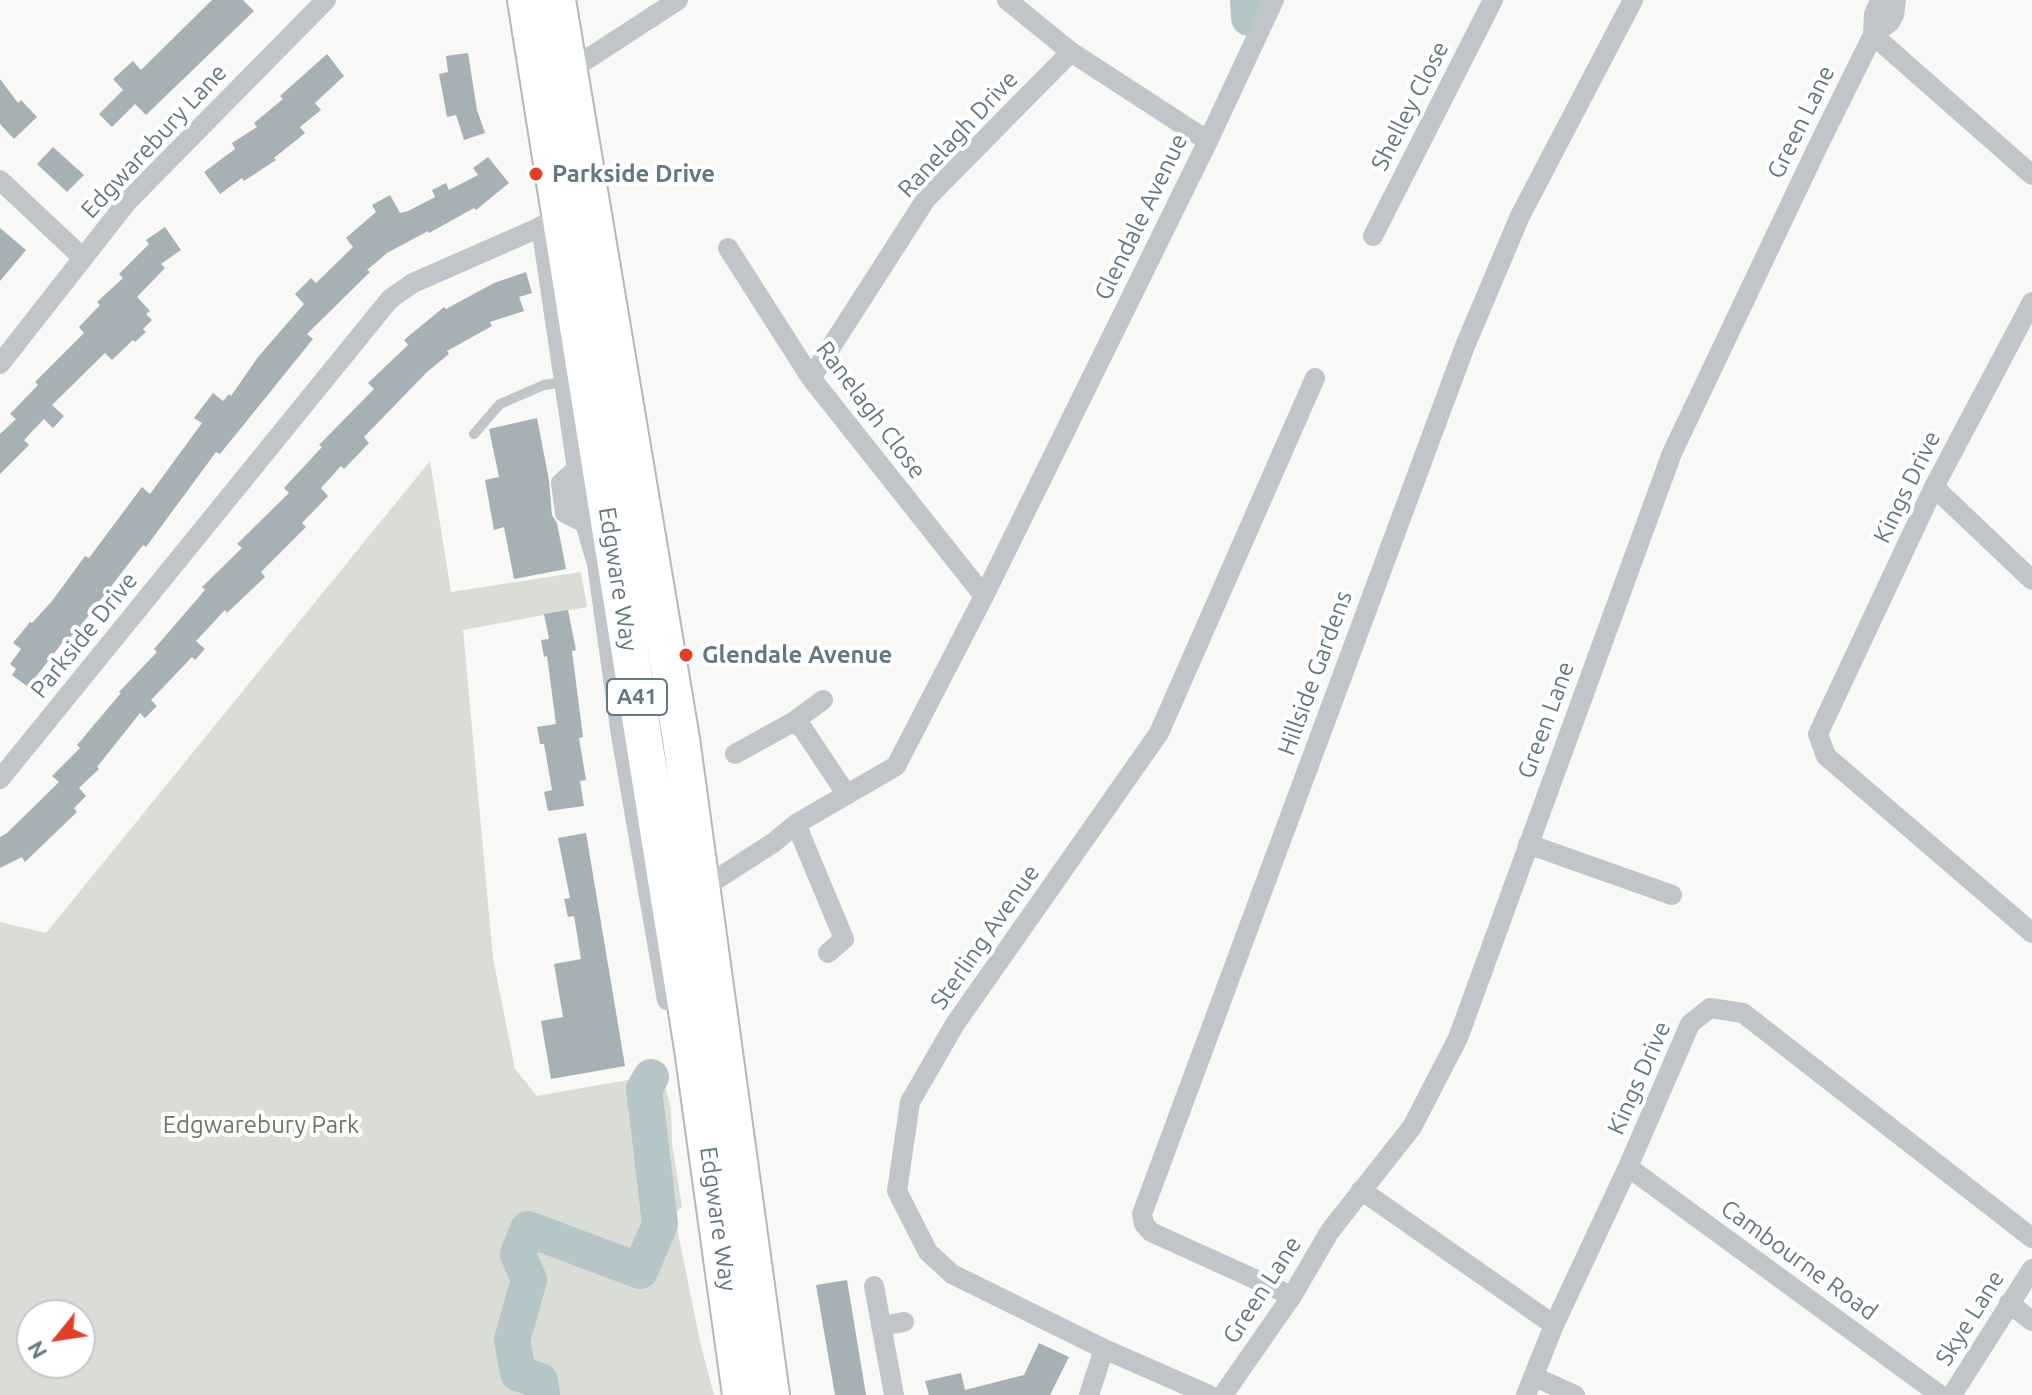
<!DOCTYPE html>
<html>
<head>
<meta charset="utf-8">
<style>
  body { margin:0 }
  #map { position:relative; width:2032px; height:1395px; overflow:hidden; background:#f8f8f6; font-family:Ubuntu,sans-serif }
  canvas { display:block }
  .north { position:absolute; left:16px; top:1299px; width:80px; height:80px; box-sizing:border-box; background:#fff; border:2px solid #c1c9cd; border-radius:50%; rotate:240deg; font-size:22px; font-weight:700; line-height:32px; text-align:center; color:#637881 }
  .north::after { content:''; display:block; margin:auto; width:28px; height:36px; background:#e33e2a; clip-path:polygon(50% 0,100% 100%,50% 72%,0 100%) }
</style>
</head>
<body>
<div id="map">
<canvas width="2032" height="1395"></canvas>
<div class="north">N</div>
</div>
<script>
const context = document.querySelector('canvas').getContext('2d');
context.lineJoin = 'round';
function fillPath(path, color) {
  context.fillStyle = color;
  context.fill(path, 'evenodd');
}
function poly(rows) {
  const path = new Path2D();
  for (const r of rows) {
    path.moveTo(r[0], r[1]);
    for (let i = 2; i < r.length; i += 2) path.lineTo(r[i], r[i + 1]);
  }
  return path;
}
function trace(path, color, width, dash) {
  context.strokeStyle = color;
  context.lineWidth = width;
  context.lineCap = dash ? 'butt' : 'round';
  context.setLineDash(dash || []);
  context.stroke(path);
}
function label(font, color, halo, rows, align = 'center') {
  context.font = font + ' Ubuntu,sans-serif';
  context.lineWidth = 8;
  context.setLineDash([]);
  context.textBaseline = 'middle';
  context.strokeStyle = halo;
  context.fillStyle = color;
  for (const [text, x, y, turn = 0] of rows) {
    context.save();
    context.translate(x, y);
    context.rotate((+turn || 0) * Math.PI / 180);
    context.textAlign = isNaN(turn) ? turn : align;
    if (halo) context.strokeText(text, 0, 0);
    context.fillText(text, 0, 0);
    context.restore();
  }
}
fillPath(poly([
  [430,461,451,592,581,572,587,607,463,630,493,958,515,1069,537,1096,662,1074,671,1108,672,1143,682,1207,674,1214,701,1346,714,1395,0,1395,0,922,46,933],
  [32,1315,80,1315,80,1363,32,1363]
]), '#d9ddd5');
trace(poly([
  [1248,0,1249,18],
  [646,1107,644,1089,651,1077],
  [542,1395,540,1381,518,1373,512,1340,529,1280,518,1254,528,1229,640,1271,660,1224,647,1113]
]), '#b6c5c7', 36);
fillPath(poly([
  [212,0,243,0,254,11,146,115,135,104,112,127,99,114,123,90,113,79,133,61,141,70],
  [468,53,477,110,485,133,464,140,456,115,447,117,439,74,448,72,446,56],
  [327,54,344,76,315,103,321,110,300,127,305,133,274,158,276,160,244,181,242,178,220,194,204,172,235,149,232,143,257,127,254,123,283,99,280,96],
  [0,79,18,103,21,100,37,117,14,139,0,124],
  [53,147,84,175,67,192,37,164],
  [488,157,509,183,476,210,474,208,429,233,428,231,387,253,367,270,370,272,307,334,313,339,220,454,216,452,146,547,143,545,79,628,68,640,66,638,28,687,12,675,16,669,10,664,21,649,13,643,30,622,32,623,52,601,85,556,89,558,142,487,150,494,202,423,194,418,213,393,223,401,229,394,231,396,258,357,304,304,295,294,311,278,316,283,353,247,346,238,376,212,372,205,390,195,400,213,408,211,435,197,432,190,446,183,449,190,478,175,473,168],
  [165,227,181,250,161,264,165,268,137,297,150,311,146,314,152,320,143,329,146,332,135,342,133,340,112,360,105,353,52,405,64,416,53,428,44,419,24,440,29,445,0,474,0,434,16,419,10,414,38,385,35,382,84,333,79,327,100,305,97,302,123,278,119,274,149,244,146,240],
  [0,228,26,250,0,281],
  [526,272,532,293,519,297,524,311,490,322,492,326,447,351,449,354,427,372,364,437,369,443,344,469,341,466,321,488,328,496,302,523,306,527,261,572,265,577,227,613,225,610,196,641,205,649,195,660,192,657,151,700,157,706,145,718,140,713,97,767,99,769,79,788,86,796,74,808,77,812,25,862,22,857,0,868,0,837,7,833,59,782,52,776,80,748,77,745,121,693,119,692,157,652,154,649,205,590,202,587,242,548,237,544,289,493,284,488,322,447,319,445,374,389,368,383,408,345,404,340,444,307,446,309,494,283],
  [537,418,549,480,552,515,557,523,566,569,514,579,504,527,494,530,485,480,499,477,489,429],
  [568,610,576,650,572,651,583,737,579,738,586,780,580,781,584,806,548,811,544,792,552,790,544,744,540,744,537,727,556,724,547,656,544,657,541,640,549,639,544,614],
  [586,833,625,1066,551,1079,541,1021,563,1017,554,964,581,959,574,916,568,917,564,899,570,898,558,838],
  [847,1280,866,1395,835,1395,816,1285],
  [1039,1343,1069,1357,1050,1395,929,1395,925,1381,961,1373,965,1390,1024,1375]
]), '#a6b1b5');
const highway = poly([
  [526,0,693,1049,741,1395],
  [557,0,681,739,771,1395]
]);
trace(highway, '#b2b8bb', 40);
trace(poly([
  [474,434,500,404,544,385,565,382]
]), '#bfc5c8', 10);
trace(poly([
  [1007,0,1071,52,1208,141],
  [1873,35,2032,175],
  [1873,35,1874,14,1878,5,1886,0],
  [569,71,678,0],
  [0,180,83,258],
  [541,226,585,523,597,564,621,735,667,1000],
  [1373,236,1493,0],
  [728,248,811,378,984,596],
  [2032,302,1934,487,1818,734,1826,756,2032,933],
  [0,364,127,202,326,0],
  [811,378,926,199,1071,52],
  [579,467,561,483,565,513,585,523],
  [1934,487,2032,580],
  [793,722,823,700],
  [735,754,793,722,803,729,847,795],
  [0,779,390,299,413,283,552,222],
  [796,824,844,939,828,953],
  [1528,844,1672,895],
  [703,888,773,843,796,824,896,766,984,596,1208,141,1274,0],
  [1628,1167,1940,1395],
  [1361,1190,1554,1325,1628,1167,1690,1024,1710,1008,1743,1013,2032,1238],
  [874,1286,894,1395],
  [1292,1296,1151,1232,1144,1224,1142,1214,1465,346,1520,216,1633,0],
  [2009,1303,2032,1321],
  [881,1326,904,1322],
  [1535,1377,1575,1395],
  [1089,1395,1104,1349],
  [1209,1395,1104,1349,952,1274,928,1252,897,1191,910,1102,955,1024,1159,733,1315,378],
  [1223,1395,1292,1296,1330,1231,1412,1127,1458,1038,1672,453,1818,146,1873,35,1890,22,1894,15,1896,0],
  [1526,1395,1554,1325],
  [1952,1395,2032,1269]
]), '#bfc5c8', 20);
trace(highway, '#fff', 36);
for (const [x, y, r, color] of [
  [536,174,8,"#e33e2a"],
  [686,655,8,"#e33e2a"]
]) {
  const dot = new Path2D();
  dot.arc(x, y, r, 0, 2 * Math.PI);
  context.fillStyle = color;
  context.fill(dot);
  trace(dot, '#fff', 3);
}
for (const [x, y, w] of [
  [637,697,60]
]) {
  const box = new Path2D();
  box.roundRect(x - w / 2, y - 18, w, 36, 6);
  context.fillStyle = '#fff';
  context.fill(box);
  trace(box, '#637881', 2);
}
label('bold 22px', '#637881', null, [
  ["A41",637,697]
]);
label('24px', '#637881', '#fff', [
  ["Shelley Close",1410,106,-63],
  ["Green Lane",1801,122,-64],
  ["Ranelagh Drive",958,134,-47],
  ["Edgwarebury Lane",154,141,-47],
  ["Glendale Avenue",1141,217,-64],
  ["Ranelagh Close",871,410,53],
  ["Kings Drive",1907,487,-64],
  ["Edgware Way",618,579,81],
  ["Parkside Drive",84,635,-51],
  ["Hillside Gardens",1315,673,-70],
  ["Green Lane",1546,720,-70],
  ["Sterling Avenue",985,937,-55],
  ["Kings Drive",1639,1078,-66],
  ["Edgware Way",718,1219,82],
  ["Cambourne Road",1799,1260,36],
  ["Green Lane",1262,1290,-57],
  ["Skye Lane",1970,1318,-58]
]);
label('bold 24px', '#637881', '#fff', [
  ["Parkside Drive",552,174],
  ["Glendale Avenue",702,655]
], 'left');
label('24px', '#697962', '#fff', [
  ["Edgwarebury Park",261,1125]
]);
</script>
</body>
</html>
